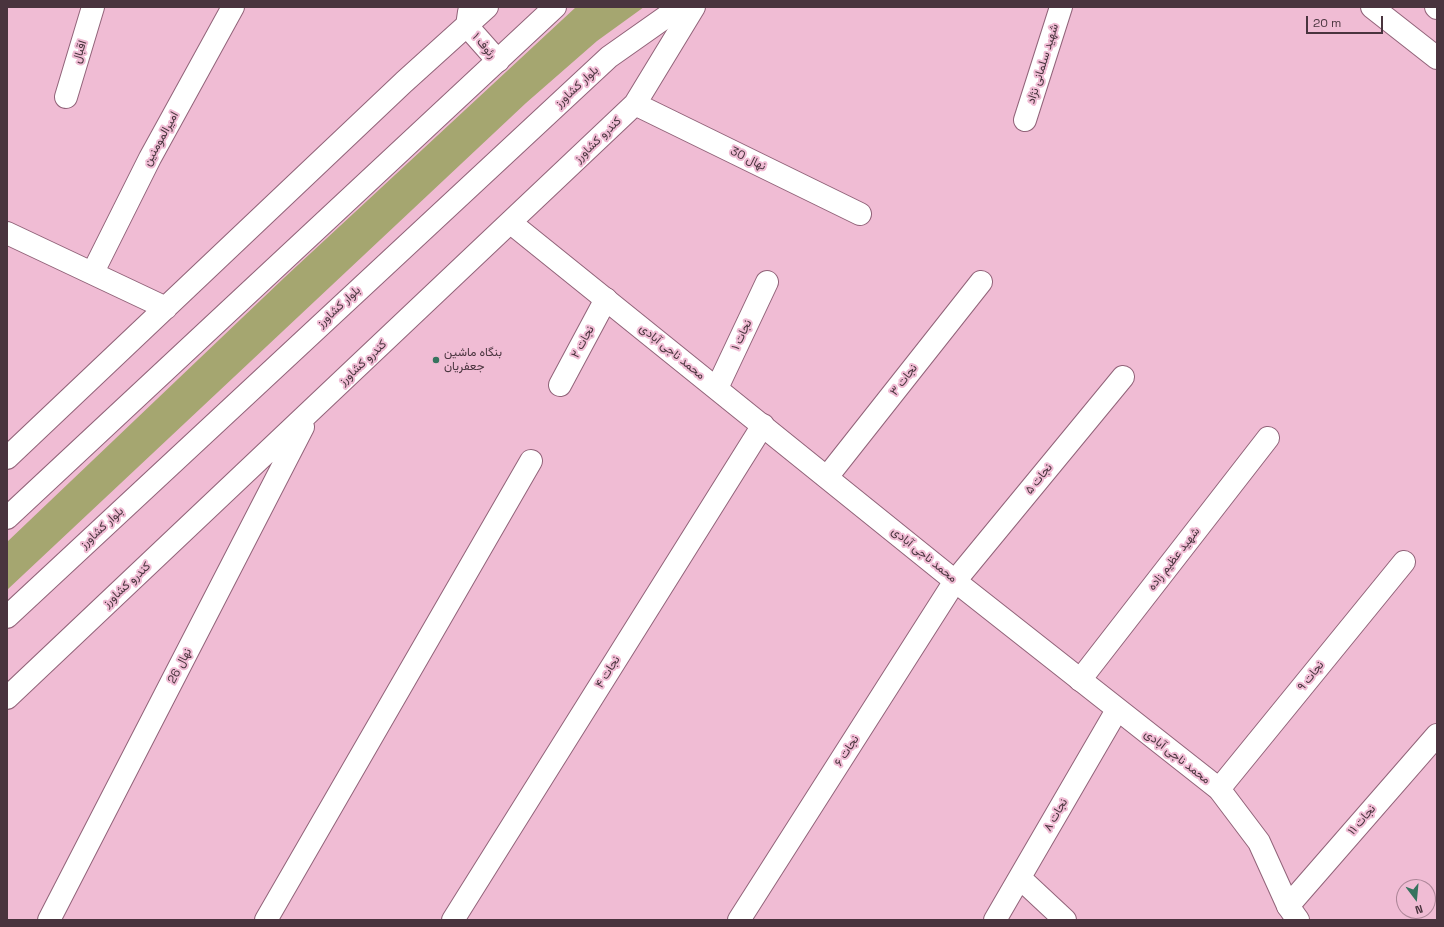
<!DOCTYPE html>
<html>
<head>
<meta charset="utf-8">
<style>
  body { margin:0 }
  #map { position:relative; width:1444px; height:927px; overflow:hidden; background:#f0bcd4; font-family:"Space Grotesk",sans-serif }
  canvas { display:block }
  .frame { position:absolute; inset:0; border:8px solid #49343e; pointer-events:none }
  .north { position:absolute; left:1396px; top:879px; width:40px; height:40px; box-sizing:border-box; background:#f0bcd4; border:1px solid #ad8698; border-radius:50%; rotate:164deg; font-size:11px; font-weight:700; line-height:16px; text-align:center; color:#49343e }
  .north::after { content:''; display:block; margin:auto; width:14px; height:18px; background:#36735e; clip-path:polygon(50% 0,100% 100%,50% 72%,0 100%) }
  .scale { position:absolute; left:1306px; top:16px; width:77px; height:18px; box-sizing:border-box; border:2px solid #49343e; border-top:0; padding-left:5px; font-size:12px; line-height:14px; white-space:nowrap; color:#49343e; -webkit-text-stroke:3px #f0bcd4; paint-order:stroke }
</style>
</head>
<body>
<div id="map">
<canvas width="1444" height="927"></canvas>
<div class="frame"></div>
<div class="north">N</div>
<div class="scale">20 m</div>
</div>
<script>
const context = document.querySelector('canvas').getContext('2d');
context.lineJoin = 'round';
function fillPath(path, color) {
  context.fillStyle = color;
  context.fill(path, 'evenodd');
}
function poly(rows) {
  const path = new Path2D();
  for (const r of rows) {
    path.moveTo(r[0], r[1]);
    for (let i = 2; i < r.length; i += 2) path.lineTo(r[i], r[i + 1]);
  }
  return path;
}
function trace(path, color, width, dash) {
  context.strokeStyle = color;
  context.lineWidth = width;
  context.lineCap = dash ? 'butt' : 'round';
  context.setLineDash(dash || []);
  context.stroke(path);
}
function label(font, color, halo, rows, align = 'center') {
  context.font = font + ' "Space Grotesk",Vazirmatn,sans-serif';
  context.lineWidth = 4;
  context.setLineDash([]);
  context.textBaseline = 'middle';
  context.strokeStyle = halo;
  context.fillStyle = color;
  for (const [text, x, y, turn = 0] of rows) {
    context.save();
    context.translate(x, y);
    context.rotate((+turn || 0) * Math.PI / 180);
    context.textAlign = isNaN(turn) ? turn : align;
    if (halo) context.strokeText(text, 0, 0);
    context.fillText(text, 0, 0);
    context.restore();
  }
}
fillPath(poly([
  [576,7,644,7,597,41,526,103,7,590,7,542,285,277]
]), '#a5a670');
const minor = poly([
  [469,12,467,26,498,61],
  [66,97,93,7],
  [635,104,860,214],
  [1025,120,1061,7],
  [7,233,166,308],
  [93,272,150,158,233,7],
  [560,385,606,299],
  [717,388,767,282],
  [7,458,404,82,487,7],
  [827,477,981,282],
  [1080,680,1268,438],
  [7,698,635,104,694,7],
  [1219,789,1404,562],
  [1020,878,1065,920],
  [1288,906,1437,735],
  [49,920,303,427],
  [266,920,531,461],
  [453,920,763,425],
  [739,920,955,581,1123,377],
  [995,920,1117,710]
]);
const tertiary = poly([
  [511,223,955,581,1219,789,1259,842,1288,906,1298,920]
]);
const secondary = poly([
  [1372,7,1437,58],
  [1436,7,1437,8]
]);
const primary = poly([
  [7,518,555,7],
  [7,617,609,57,680,7]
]);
trace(minor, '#916379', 24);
trace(tertiary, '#916379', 24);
trace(secondary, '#916379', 24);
trace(primary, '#916379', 24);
trace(minor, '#fff', 22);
trace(tertiary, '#fff', 22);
trace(secondary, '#fff', 22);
trace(primary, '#fff', 22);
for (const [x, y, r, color] of [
  [436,360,4,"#36735e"]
]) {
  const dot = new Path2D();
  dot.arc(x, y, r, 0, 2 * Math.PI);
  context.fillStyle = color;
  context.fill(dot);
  trace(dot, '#f0bcd4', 1.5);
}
label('12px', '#49343e', '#f0bcd4', [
  ["رئوف ۱",484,46,49],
  ["اقبال",80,52,-73],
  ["شهید سلمانی نژاد",1043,64,-73],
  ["بلوار کشاورز",577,87,-43],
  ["امیرالمومنین",161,139,-61],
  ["کندرو کشاورز",598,140,-44],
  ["نهال 30",748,159,26],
  ["بلوار کشاورز",339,307,-43],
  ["نجات ۱",742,335,-65],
  ["نجات ۲",583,342,-61],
  ["محمد ناجی آبادی",672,352,39],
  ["کندرو کشاورز",363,363,-43],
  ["نجات ۳",904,380,-52],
  ["نجات ۵",1039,479,-51],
  ["بلوار کشاورز",102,528,-43],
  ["محمد ناجی آبادی",924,555,39],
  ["شهید عظیم زاده",1174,559,-52],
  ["کندرو کشاورز",127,585,-43],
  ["نهال 26",180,666,-63],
  ["نجات ۴",608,672,-58],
  ["نجات ۹",1311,676,-51],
  ["نجات ۶",847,751,-57],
  ["محمد ناجی آبادی",1177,757,38],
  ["نجات ۸",1056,815,-60],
  ["نجات ۱۱",1362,820,-49]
]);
label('12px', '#49343e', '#f0bcd4', [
  ["بنگاه ماشین",444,353],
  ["جعفریان",444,367]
], 'left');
</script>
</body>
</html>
